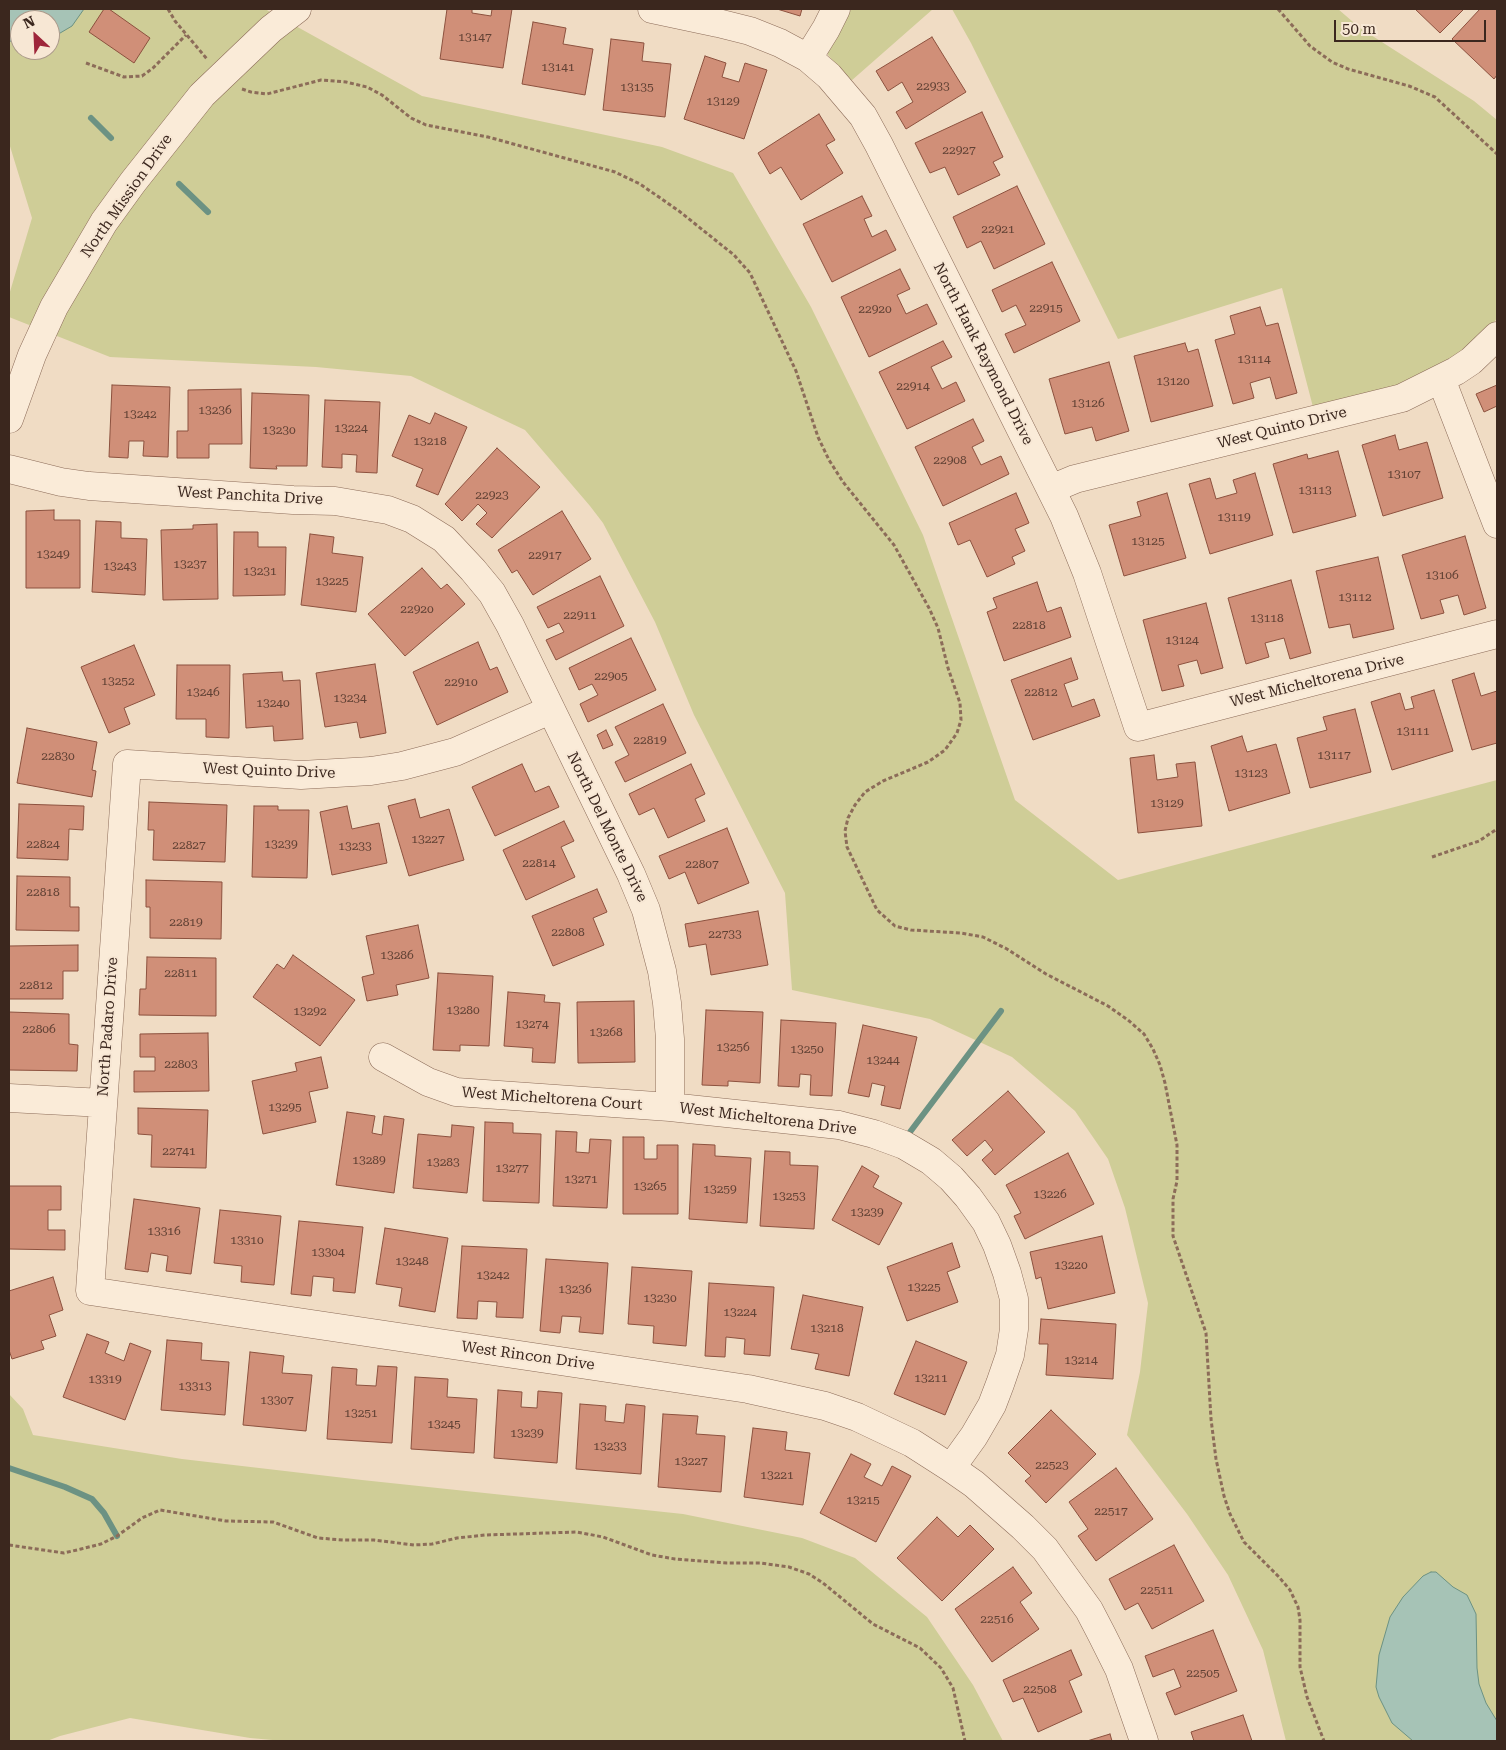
<!DOCTYPE html>
<html>
<head>
<meta charset="utf-8">
<style>
  body { margin:0 }
  #map { position:relative; width:1506px; height:1750px; overflow:hidden; background:#f0dcc4; font-family:"Roboto Serif",serif }
  canvas { display:block }
  .frame { position:absolute; inset:0; border:10px solid #3b271e; pointer-events:none }
  .north { position:absolute; left:10px; top:10px; width:50px; height:50px; box-sizing:border-box; background:#f7e7d4; border:1px solid #ac9a8b; border-radius:50%; rotate:335deg; font-size:14px; font-weight:700; line-height:20px; text-align:center; color:#3b271e }
  .north::after { content:''; display:block; margin:auto; width:18px; height:22px; background:#9e263a; clip-path:polygon(50% 0,100% 100%,50% 72%,0 100%) }
  .scale { position:absolute; left:1334px; top:20px; width:152px; height:22px; box-sizing:border-box; border:2px solid #3b271e; border-top:0; padding-left:6px; font-size:15px; line-height:18px; white-space:nowrap; color:#3b271e; -webkit-text-stroke:4px #f7e7d4; paint-order:stroke }
</style>
</head>
<body>
<div id="map">
<canvas width="1506" height="1750"></canvas>
<div class="frame"></div>
<div class="north">N</div>
<div class="scale">50 m</div>
</div>
<script>
const context = document.querySelector('canvas').getContext('2d');
context.lineJoin = 'round';
function fillPath(path, color) {
  context.fillStyle = color;
  context.fill(path, 'evenodd');
}
function poly(rows) {
  const path = new Path2D();
  for (const r of rows) {
    path.moveTo(r[0], r[1]);
    for (let i = 2; i < r.length; i += 2) path.lineTo(r[i], r[i + 1]);
  }
  return path;
}
function trace(path, color, width, dash) {
  context.strokeStyle = color;
  context.lineWidth = width;
  context.lineCap = dash ? 'butt' : 'round';
  context.setLineDash(dash || []);
  context.stroke(path);
}
function label(font, color, halo, rows, align = 'center') {
  context.font = font + ' "Roboto Serif",serif';
  context.lineWidth = 4;
  context.setLineDash([]);
  context.textBaseline = 'middle';
  context.strokeStyle = halo;
  context.fillStyle = color;
  for (const [text, x, y, turn = 0] of rows) {
    context.save();
    context.translate(x, y);
    context.rotate((+turn || 0) * Math.PI / 180);
    context.textAlign = isNaN(turn) ? turn : align;
    if (halo) context.strokeText(text, 0, 0);
    context.fillText(text, 0, 0);
    context.restore();
  }
}
fillPath(poly([
  [9,9,265,9,422,96,662,147,733,173,811,307,923,535,1015,800,1118,880,1497,780,1497,1741,1286,1741,1263,1650,1228,1575,1187,1514,1127,1435,1140,1372,1148,1303,1125,1208,1108,1159,1075,1111,1012,1057,930,1019,792,990,785,893,694,715,655,622,603,523,590,506,525,430,411,376,316,367,110,357,9,317,9,295,32,218,9,143],
  [20,20,50,20,50,50,20,50],
  [851,9,933,9,851,81,828,55,828,50],
  [952,9,1338,9,1360,28,1474,101,1497,120,1497,318,1492,325,1463,349,1439,366,1412,380,1379,391,1313,407,1282,288,1118,339,971,43],
  [9,1394,23,1409,33,1435,182,1459,362,1480,683,1514,802,1538,855,1558,927,1617,973,1685,1003,1741,284,1741,250,1738,130,1718,60,1736,47,1741,9,1741]
]), '#cfcd97');
const water = poly([
  [9,9,84,9,72,26,50,39,50,20,20,20,20,42,9,41,9,9],
  [1431,1572,1436,1572,1453,1587,1467,1595,1476,1614,1477,1668,1479,1684,1486,1703,1497,1721,1497,1741,1413,1741,1392,1723,1379,1697,1376,1687,1379,1655,1390,1617,1403,1597,1423,1576,1431,1572]
]);
fillPath(water, '#a6c3b6');
trace(water, '#6c9283', 1);
trace(poly([
  [91,118,111,138],
  [179,184,208,212],
  [910,1132,1001,1011],
  [9,1468,65,1487,92,1499,104,1513,117,1536]
]), '#6c9283', 6);
const building = poly([
  [104,9,109,9,150,38,134,63,89,32,104,9],
  [447,9,472,9,472,13,491,16,492,9,512,9,503,68,440,59,447,9],
  [777,9,802,9,800,16,777,9],
  [1415,9,1464,9,1440,33,1415,9],
  [1480,9,1497,9,1497,75,1494,79,1452,39,1480,9],
  [533,22,566,28,563,44,593,49,585,95,522,84,533,22],
  [932,37,966,92,906,129,896,112,913,102,902,82,888,91,876,71,932,37],
  [611,39,644,43,642,61,671,64,665,117,603,110,611,39],
  [705,56,726,63,722,77,739,82,745,63,767,70,744,139,684,119,705,56],
  [982,112,1003,157,993,162,1000,175,958,195,945,167,930,173,915,143,982,112],
  [819,114,835,140,826,145,843,173,801,200,781,167,770,174,758,153,819,114],
  [1017,186,1045,244,994,269,981,241,967,248,953,217,1017,186],
  [862,196,872,216,864,219,872,237,886,230,896,250,832,282,803,224,862,196],
  [1052,262,1080,321,1014,353,1005,334,1026,325,1016,305,1002,312,992,290,1052,262],
  [900,269,910,289,897,295,906,314,927,304,937,324,869,357,841,297,900,269],
  [1260,307,1266,326,1278,323,1297,393,1276,399,1270,377,1250,383,1254,398,1233,404,1215,340,1235,334,1230,316,1260,307],
  [943,341,952,357,931,367,942,389,956,382,965,401,907,429,879,372,943,341],
  [1185,343,1188,352,1198,349,1213,406,1151,422,1134,356,1185,343],
  [1109,362,1129,431,1096,441,1092,427,1065,434,1049,379,1109,362],
  [112,385,170,387,168,457,143,456,144,441,129,441,128,458,109,457,112,385],
  [1497,385,1497,406,1484,412,1476,394,1497,385],
  [241,389,242,444,209,444,209,458,177,458,177,431,188,431,188,390,241,389],
  [252,393,309,395,307,466,276,466,277,469,250,468,252,393],
  [325,400,380,402,377,473,356,472,357,455,342,454,342,468,322,467,325,400],
  [435,413,467,427,438,495,416,486,423,469,392,456,409,415,430,424,435,413],
  [973,419,984,441,972,447,981,465,1001,456,1009,474,943,506,915,447,973,419],
  [1395,435,1399,450,1427,442,1443,498,1383,516,1362,445,1395,435],
  [497,448,540,487,492,538,476,524,487,513,478,504,462,521,445,504,497,448],
  [1338,451,1356,516,1293,533,1273,464,1307,454,1308,459,1338,451],
  [1255,473,1273,535,1210,554,1189,484,1210,478,1216,499,1237,493,1233,480,1255,473],
  [1016,493,1029,523,1015,529,1025,551,1012,557,1015,564,987,577,970,540,958,545,949,523,1016,493],
  [1167,493,1186,558,1124,576,1109,525,1141,516,1137,502,1167,493],
  [54,510,54,520,80,520,80,588,26,588,26,511,54,510],
  [562,511,591,559,533,595,517,570,512,573,498,550,562,511],
  [96,521,121,522,121,538,147,539,145,595,92,592,96,521],
  [217,524,218,599,163,600,161,530,193,529,193,525,217,524],
  [234,532,258,532,258,547,286,547,285,595,233,596,234,532],
  [310,534,334,537,332,553,363,557,356,612,301,605,310,534],
  [1465,536,1486,608,1464,615,1458,595,1440,600,1444,613,1421,619,1402,555,1465,536],
  [1378,557,1394,629,1353,638,1350,624,1329,628,1316,571,1378,557],
  [422,568,441,589,447,584,465,604,405,656,368,614,422,568],
  [600,576,624,626,556,660,546,640,564,632,559,623,548,628,537,607,600,576],
  [1291,580,1311,653,1290,659,1284,638,1265,643,1269,657,1246,664,1228,598,1291,580],
  [1037,582,1047,612,1061,607,1071,637,1004,661,987,612,997,608,993,598,1037,582],
  [1206,603,1223,668,1201,674,1197,660,1178,665,1184,686,1162,691,1143,620,1206,603],
  [631,638,656,690,588,722,580,704,598,695,592,684,579,690,569,668,631,638],
  [478,642,490,670,497,667,508,692,437,725,413,672,478,642],
  [134,645,155,695,124,708,130,724,109,733,81,667,134,645],
  [1071,658,1078,679,1064,684,1072,707,1094,699,1100,716,1033,740,1011,680,1071,658],
  [375,664,386,733,360,738,357,722,325,727,316,673,375,664],
  [177,665,230,665,229,738,206,737,206,719,176,719,177,665],
  [282,672,283,681,300,680,303,739,274,741,273,726,246,728,243,674,282,672],
  [1474,673,1481,696,1497,691,1497,743,1472,750,1452,680,1474,673],
  [1434,690,1453,751,1392,770,1371,702,1400,693,1405,710,1414,708,1411,697,1434,690],
  [663,704,686,753,625,782,615,762,629,755,615,727,663,704],
  [1355,709,1371,772,1310,788,1297,738,1327,730,1323,717,1355,709],
  [27,728,97,742,92,770,96,771,92,797,17,783,27,728],
  [606,730,613,745,603,749,597,735,606,730],
  [1242,736,1247,752,1276,744,1290,793,1229,811,1211,746,1242,736],
  [1154,755,1157,780,1178,777,1176,764,1195,762,1202,826,1138,833,1130,758,1154,755],
  [522,764,535,792,549,786,559,807,495,836,472,787,522,764],
  [691,764,705,794,695,799,705,821,668,838,654,808,639,815,629,794,691,764],
  [415,799,420,818,449,809,464,860,409,876,388,806,415,799],
  [149,802,227,805,225,862,153,860,154,830,148,830,149,802],
  [19,804,84,806,83,830,69,829,68,860,17,858,19,804],
  [254,806,278,806,278,810,309,810,307,878,252,877,254,806],
  [347,806,352,829,379,823,387,863,332,875,320,812,347,806],
  [564,821,574,841,561,847,575,877,526,900,503,850,564,821],
  [727,828,749,883,698,904,685,872,669,879,659,856,727,828],
  [17,876,70,877,70,907,79,907,79,931,16,930,17,876],
  [146,880,222,882,221,939,150,938,150,907,146,907,146,880],
  [597,889,607,912,593,918,604,945,553,966,532,916,597,889],
  [758,911,768,965,711,975,706,944,689,947,685,924,758,911],
  [418,925,429,978,396,985,398,995,367,1001,362,977,374,974,366,936,418,925],
  [78,945,78,971,63,971,63,999,9,999,9,946,78,945],
  [293,955,355,1000,320,1046,253,997,277,964,284,969,293,955],
  [147,957,216,958,216,1016,139,1015,140,989,146,989,147,957],
  [438,973,493,976,489,1046,460,1045,460,1051,433,1050,438,973],
  [508,992,545,995,544,1002,560,1003,555,1063,532,1062,533,1048,504,1046,508,992],
  [634,1001,635,1062,578,1063,577,1002,634,1001],
  [706,1010,763,1012,760,1083,728,1081,728,1086,702,1085,706,1010],
  [9,1012,69,1014,69,1044,78,1045,77,1071,9,1070,9,1012],
  [781,1020,836,1023,832,1096,810,1095,811,1075,800,1074,799,1087,778,1086,781,1020],
  [863,1025,917,1037,900,1109,881,1105,885,1086,872,1083,869,1097,848,1093,863,1025],
  [208,1033,209,1091,134,1092,134,1071,155,1071,155,1057,140,1057,140,1034,208,1033],
  [321,1057,328,1088,309,1092,316,1122,263,1134,252,1081,297,1071,295,1063,321,1057],
  [1008,1091,1045,1132,995,1175,982,1160,993,1150,985,1140,967,1156,952,1140,1008,1091],
  [138,1108,208,1110,206,1168,151,1167,152,1135,138,1134,138,1108],
  [347,1112,375,1116,372,1133,382,1135,384,1116,404,1119,394,1193,336,1185,347,1112],
  [485,1122,513,1123,513,1133,541,1134,539,1203,483,1201,485,1122],
  [452,1125,474,1127,467,1193,413,1188,418,1134,451,1137,452,1125],
  [556,1131,577,1132,576,1152,589,1153,590,1139,611,1140,607,1208,553,1206,556,1131],
  [623,1137,644,1137,644,1159,657,1159,657,1145,678,1145,678,1214,623,1214,623,1137],
  [693,1144,715,1145,715,1156,751,1158,747,1223,689,1219,693,1144],
  [765,1151,790,1152,790,1165,818,1166,814,1229,760,1226,765,1151],
  [1068,1153,1094,1204,1025,1239,1014,1216,1021,1213,1006,1185,1068,1153],
  [862,1166,879,1176,873,1187,902,1203,879,1245,832,1220,862,1166],
  [9,1186,61,1186,61,1210,48,1210,48,1230,65,1230,65,1250,9,1249,9,1186],
  [134,1199,200,1208,191,1274,166,1271,168,1256,151,1253,148,1272,125,1269,134,1199],
  [220,1210,281,1216,274,1285,241,1282,242,1266,214,1263,220,1210],
  [299,1221,363,1227,355,1293,333,1291,334,1278,313,1276,311,1296,291,1294,299,1221],
  [385,1228,448,1238,435,1312,399,1306,402,1288,376,1284,385,1228],
  [1102,1236,1115,1293,1048,1309,1041,1277,1036,1279,1030,1252,1102,1236],
  [952,1243,960,1267,947,1272,958,1302,907,1321,887,1267,952,1243],
  [462,1246,527,1249,523,1318,496,1317,497,1302,478,1301,477,1319,457,1318,462,1246],
  [546,1259,608,1263,603,1334,579,1332,581,1317,562,1316,560,1333,540,1331,546,1259],
  [632,1267,692,1271,686,1346,653,1343,654,1326,628,1324,632,1267],
  [53,1277,63,1310,49,1315,56,1336,41,1341,44,1349,12,1359,9,1350,9,1291,53,1277],
  [709,1283,774,1287,770,1356,744,1354,745,1339,726,1337,725,1357,705,1356,709,1283],
  [803,1295,863,1307,849,1376,815,1369,819,1354,791,1349,803,1295],
  [1041,1319,1116,1324,1113,1379,1046,1375,1048,1344,1039,1344,1041,1319],
  [87,1334,109,1342,105,1353,124,1361,130,1343,151,1351,125,1420,63,1397,87,1334],
  [167,1340,202,1343,201,1360,229,1362,225,1415,161,1410,167,1340],
  [916,1341,967,1362,945,1415,894,1394,916,1341],
  [250,1352,284,1356,282,1373,312,1375,306,1431,243,1425,250,1352],
  [378,1366,397,1367,392,1443,327,1439,332,1367,357,1369,356,1385,376,1386,378,1366],
  [415,1377,448,1379,447,1397,477,1399,474,1453,411,1449,415,1377],
  [498,1390,522,1392,521,1407,537,1408,538,1391,562,1393,557,1463,494,1458,498,1390],
  [580,1404,606,1406,605,1421,624,1423,626,1404,645,1406,641,1474,576,1469,580,1404],
  [1051,1410,1096,1454,1046,1503,1025,1481,1031,1476,1008,1453,1051,1410],
  [663,1414,698,1416,696,1434,725,1436,721,1492,658,1487,663,1414],
  [753,1428,787,1432,785,1450,810,1453,803,1505,744,1497,753,1428],
  [851,1454,871,1464,864,1477,882,1486,892,1466,911,1476,876,1542,820,1513,851,1454],
  [1116,1468,1153,1519,1096,1561,1078,1536,1088,1529,1069,1502,1116,1468],
  [937,1517,958,1537,970,1525,994,1549,942,1601,897,1558,937,1517],
  [1174,1545,1204,1601,1152,1629,1138,1603,1125,1610,1109,1579,1174,1545],
  [1013,1567,1032,1593,1020,1602,1039,1629,992,1662,955,1609,1013,1567],
  [1213,1630,1237,1691,1175,1715,1166,1693,1181,1687,1174,1669,1153,1677,1145,1656,1213,1630],
  [1071,1650,1082,1675,1069,1681,1082,1712,1038,1732,1023,1698,1013,1702,1003,1680,1071,1650],
  [1243,1715,1252,1741,1194,1741,1191,1732,1243,1715],
  [1110,1734,1112,1741,1087,1741,1110,1734]
]);
fillPath(building, '#d08f78');
trace(building, '#8c513e', 1);
const minor = poly([
  [652,9,718,23,750,31,780,43,808,58,829,76,863,116,879,145,1064,516,1087,573,1138,727,1497,634],
  [808,58,826,29,836,9],
  [1441,379,1497,524],
  [9,419,32,355,54,307,104,222,133,182,202,95,271,29,297,9],
  [9,469,61,482,89,486,293,500,335,501,388,510,412,519,444,539,473,570,492,593,510,625,631,874,646,910,662,971,667,1003,670,1039,670,1107],
  [1051,489,1075,479,1402,398,1456,371,1471,361,1497,336],
  [550,710,455,752,402,766,371,771,301,775,127,764,90,1291,748,1389,825,1406,857,1417,912,1443,951,1468,974,1484,1023,1527,1045,1549,1089,1610,1102,1635,1119,1669,1144,1741],
  [383,1057,428,1082,456,1092,670,1107,839,1125,874,1134,904,1145,931,1161,951,1178,968,1197,986,1222,997,1245,1007,1273,1014,1299,1014,1329,1010,1355,1000,1384,992,1405,974,1436,951,1468],
  [9,1098,103,1103]
]);
trace(minor, '#8c6c59', 29);
trace(poly([
  [168,9,175,21,207,59],
  [1278,9,1310,46,1332,62,1348,69,1409,86,1435,97,1497,154],
  [86,63,124,77,142,76,153,68,186,35],
  [242,89,251,92,267,94,321,80,346,82,367,87,382,95,411,118,426,125,488,137,615,172,640,184,679,211,734,255,750,273,796,371,818,437,829,460,843,482,894,545,929,608,938,628,948,668,960,703,961,720,957,733,945,750,928,762,883,781,865,792,855,805,848,818,845,831,847,847,877,910,895,926,911,930,961,933,983,937,1007,949,1046,974,1108,1006,1128,1020,1144,1034,1153,1049,1160,1065,1165,1083,1177,1145,1177,1181,1173,1199,1173,1236,1206,1333,1211,1419,1216,1459,1224,1496,1230,1514,1244,1542,1279,1577,1290,1590,1298,1607,1300,1620,1300,1667,1307,1697,1324,1741],
  [1432,857,1479,841,1497,829],
  [9,1545,64,1553,81,1549,101,1544,117,1536,142,1518,160,1510,226,1521,273,1522,318,1538,343,1540,374,1540,414,1545,432,1544,457,1538,485,1535,577,1532,603,1537,652,1555,675,1559,727,1563,760,1563,789,1567,809,1574,823,1583,873,1624,920,1648,941,1668,953,1688,965,1741]
]), '#8c6c59', 3, [4, 2.5]);
trace(minor, '#faebd8', 28);
label('12px', '#604134', null, [
  ["13147",475,37],
  ["13141",558,67],
  ["22933",933,86],
  ["13135",637,87],
  ["13129",723,101],
  ["22927",959,150],
  ["22921",998,229],
  ["22915",1046,308],
  ["22920",875,309],
  ["13114",1254,359],
  ["13120",1173,381],
  ["22914",913,386],
  ["13126",1088,403],
  ["13236",215,410],
  ["13242",140,414],
  ["13224",351,428],
  ["13230",279,430],
  ["13218",430,441],
  ["22908",950,460],
  ["13107",1404,474],
  ["13113",1315,490],
  ["22923",492,495],
  ["13119",1234,517],
  ["13125",1148,541],
  ["13249",53,554],
  ["22917",545,555],
  ["13237",190,564],
  ["13243",120,566],
  ["13231",260,571],
  ["13106",1442,575],
  ["13225",332,581],
  ["13112",1355,597],
  ["22920",417,609],
  ["22911",580,615],
  ["13118",1267,618],
  ["22818",1029,625],
  ["13124",1182,640],
  ["22905",611,676],
  ["13252",118,681],
  ["22910",461,682],
  ["13246",203,692],
  ["22812",1041,692],
  ["13234",350,698],
  ["13240",273,703],
  ["13111",1413,731],
  ["22819",650,740],
  ["13117",1334,755],
  ["22830",58,756],
  ["13123",1251,773],
  ["13129",1167,803],
  ["13227",428,839],
  ["22824",43,844],
  ["13239",281,844],
  ["22827",189,845],
  ["13233",355,846],
  ["22814",539,863],
  ["22807",702,864],
  ["22818",43,892],
  ["22819",186,922],
  ["22808",568,932],
  ["22733",725,934],
  ["13286",397,955],
  ["22811",181,973],
  ["22812",36,985],
  ["13280",463,1010],
  ["13292",310,1011],
  ["13274",532,1024],
  ["22806",39,1029],
  ["13268",606,1032],
  ["13256",733,1047],
  ["13250",807,1049],
  ["13244",883,1060],
  ["22803",181,1064],
  ["13295",285,1107],
  ["22741",179,1151],
  ["13289",369,1160],
  ["13283",443,1162],
  ["13277",512,1168],
  ["13271",581,1179],
  ["13265",650,1186],
  ["13259",720,1189],
  ["13226",1050,1194],
  ["13253",789,1196],
  ["13239",867,1212],
  ["13316",164,1231],
  ["13310",247,1240],
  ["13304",328,1252],
  ["13248",412,1261],
  ["13220",1071,1265],
  ["13242",493,1275],
  ["13225",924,1287],
  ["13236",575,1289],
  ["13230",660,1298],
  ["13224",740,1312],
  ["13218",827,1328],
  ["13214",1081,1360],
  ["13211",931,1378],
  ["13319",105,1379],
  ["13313",195,1386],
  ["13307",277,1400],
  ["13251",361,1413],
  ["13245",444,1424],
  ["13239",527,1433],
  ["13233",610,1446],
  ["13227",691,1461],
  ["22523",1052,1465],
  ["13221",777,1475],
  ["13215",863,1500],
  ["22517",1111,1511],
  ["22511",1157,1590],
  ["22516",997,1619],
  ["22505",1203,1673],
  ["22508",1040,1689]
]);
label('15px', '#3b271e', '#f7e7d4', [
  ["North Mission Drive",127,196,-55],
  ["North Hank Raymond Drive",983,354,63],
  ["West Quinto Drive",1282,428,-14],
  ["West Panchita Drive",250,496,3],
  ["West Micheltorena Drive",1317,681,-14],
  ["West Quinto Drive",269,771,2],
  ["North Del Monte Drive",607,827,64],
  ["North Padaro Drive",108,1027,-86],
  ["West Micheltorena Court",552,1099,4],
  ["West Micheltorena Drive",768,1119,7],
  ["West Rincon Drive",528,1356,8]
]);
</script>
</body>
</html>
